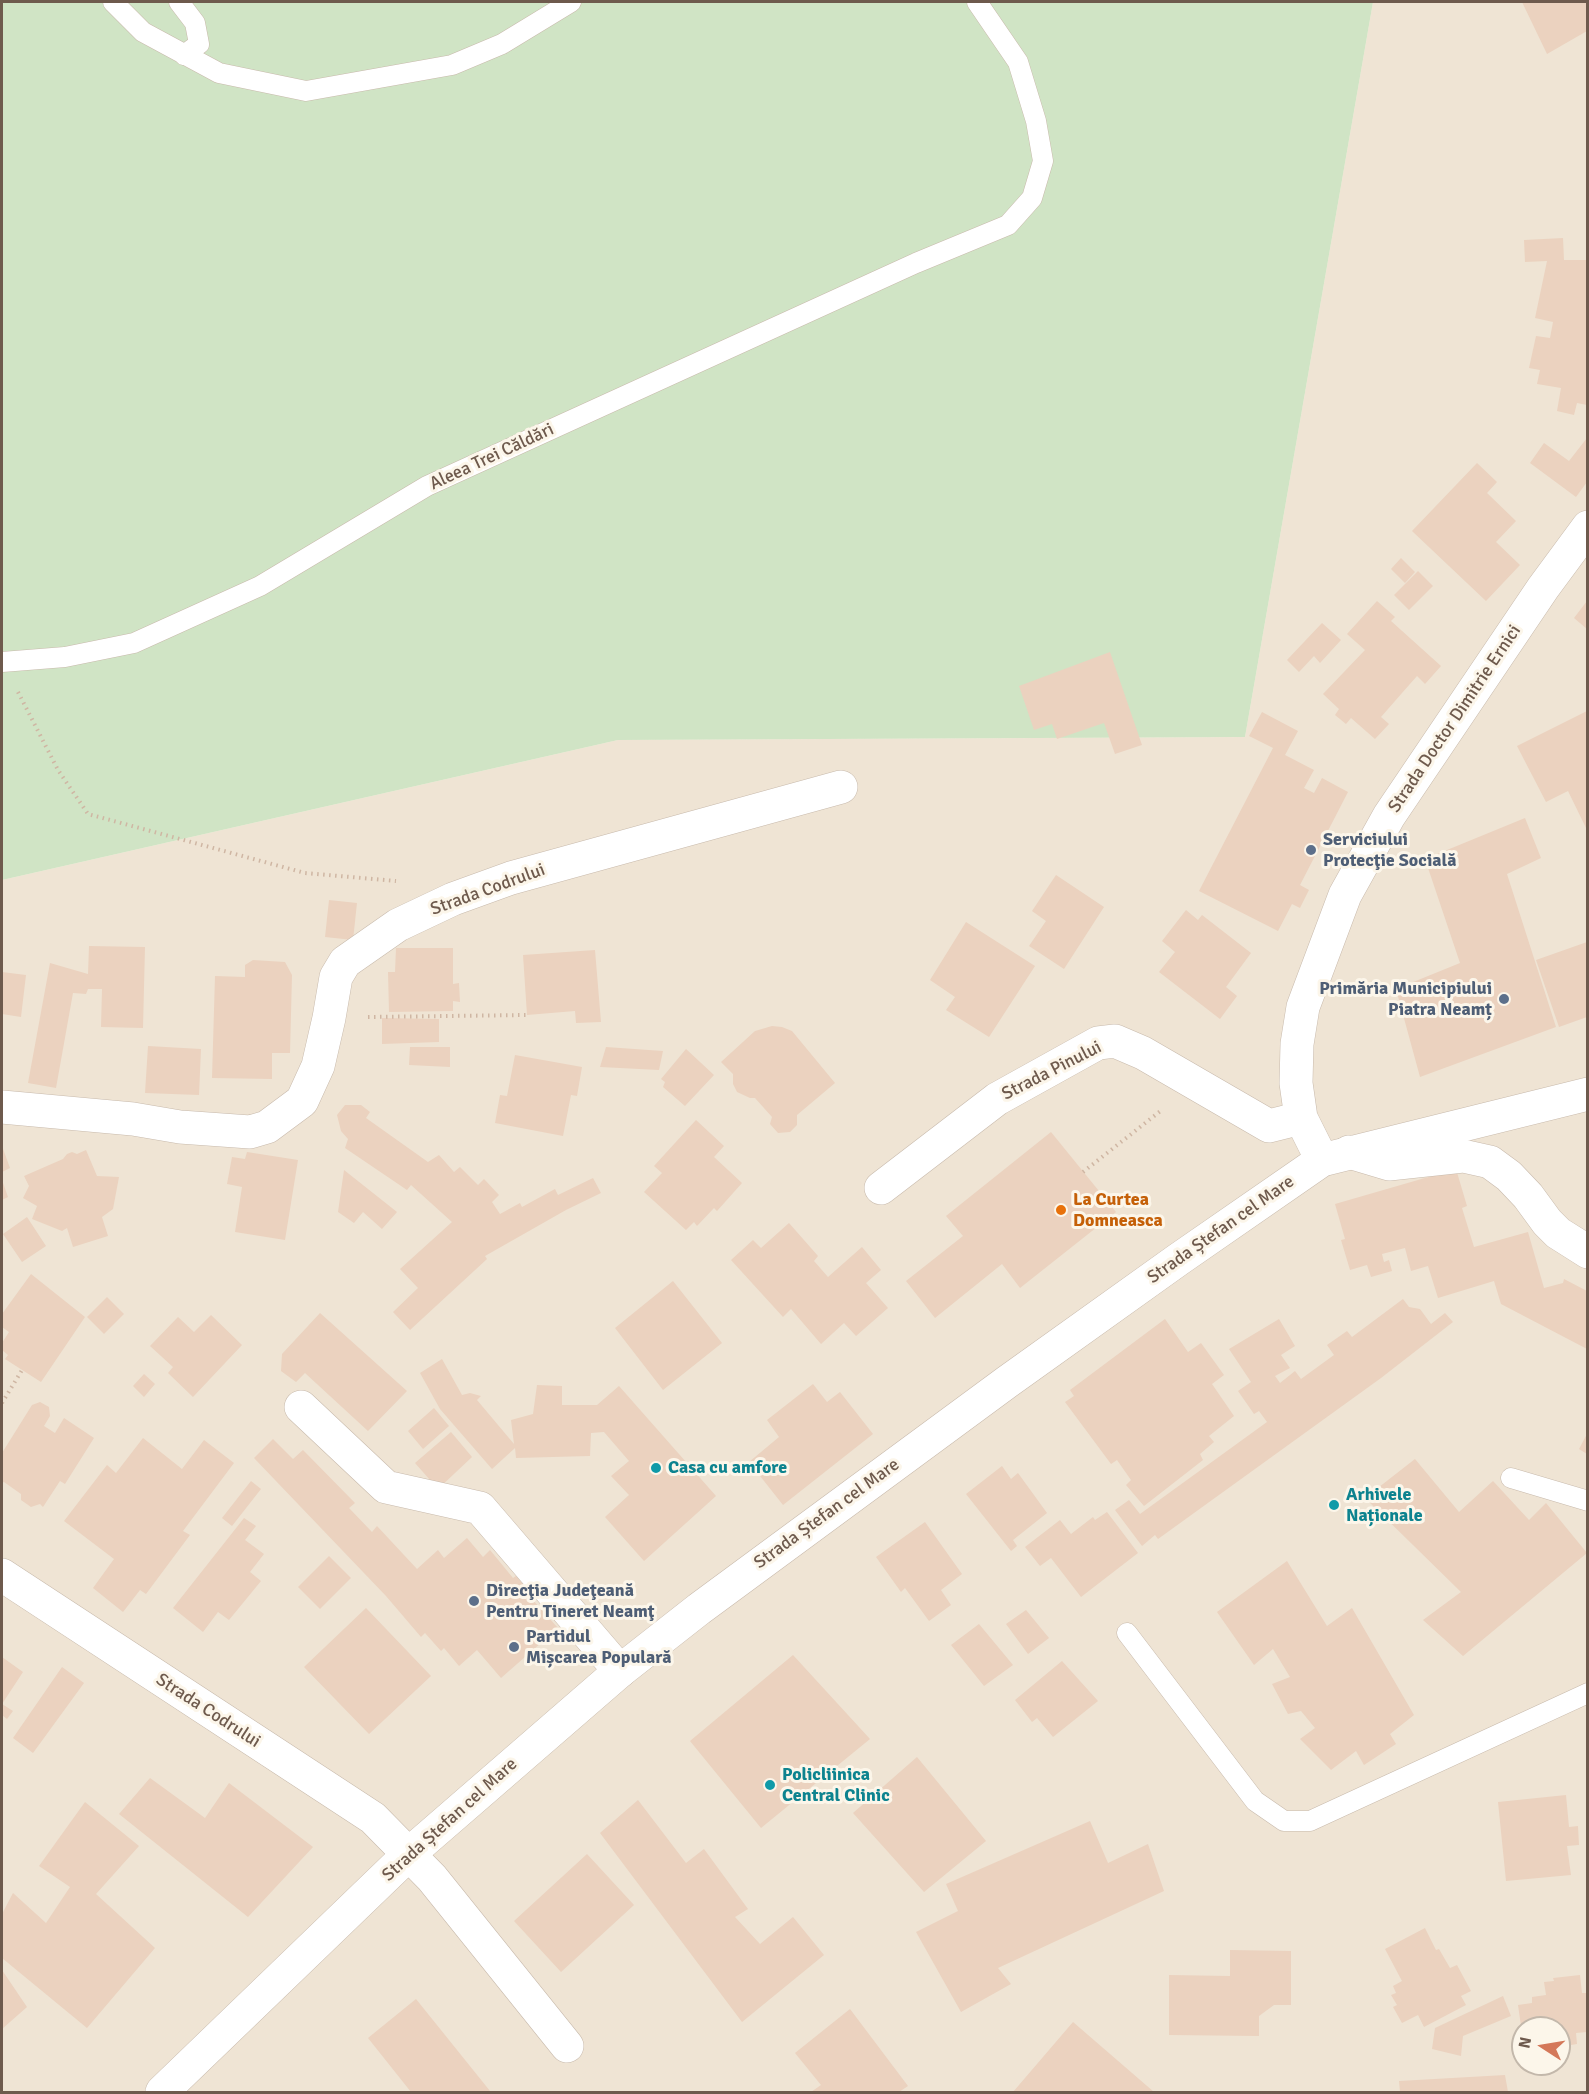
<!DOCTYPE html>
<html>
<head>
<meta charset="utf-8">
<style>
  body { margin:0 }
  #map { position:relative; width:1589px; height:2094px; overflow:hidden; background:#f9f2e4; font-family:Signika,sans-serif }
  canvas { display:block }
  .frame { position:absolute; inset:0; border:3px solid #6e5a4d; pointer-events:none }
  .north { position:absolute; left:1511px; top:2016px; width:60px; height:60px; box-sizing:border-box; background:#fcf6ea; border:2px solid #c3b8ab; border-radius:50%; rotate:282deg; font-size:16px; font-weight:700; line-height:24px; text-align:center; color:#6e5a4d }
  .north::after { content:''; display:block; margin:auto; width:21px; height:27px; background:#d47859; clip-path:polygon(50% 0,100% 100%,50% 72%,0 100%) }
</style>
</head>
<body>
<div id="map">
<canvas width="1589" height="2094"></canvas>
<div class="frame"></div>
<div class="north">N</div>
</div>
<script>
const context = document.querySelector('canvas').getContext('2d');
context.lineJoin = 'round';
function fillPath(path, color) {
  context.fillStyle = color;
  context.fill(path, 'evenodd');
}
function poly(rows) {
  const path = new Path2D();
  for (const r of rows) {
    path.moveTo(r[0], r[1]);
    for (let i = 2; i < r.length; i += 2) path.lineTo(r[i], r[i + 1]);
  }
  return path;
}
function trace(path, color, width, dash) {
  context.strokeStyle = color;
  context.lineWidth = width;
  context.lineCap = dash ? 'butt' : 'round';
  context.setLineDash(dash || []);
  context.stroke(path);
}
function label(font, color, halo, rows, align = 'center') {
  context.font = font + ' Signika,sans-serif';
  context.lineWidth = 6;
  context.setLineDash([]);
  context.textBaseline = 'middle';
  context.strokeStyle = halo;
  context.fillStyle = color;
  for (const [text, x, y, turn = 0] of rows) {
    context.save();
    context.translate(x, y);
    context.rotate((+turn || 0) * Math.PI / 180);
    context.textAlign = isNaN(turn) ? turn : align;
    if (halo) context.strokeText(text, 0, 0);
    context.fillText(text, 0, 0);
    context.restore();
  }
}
fillPath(poly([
  [1373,2,1587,2,1587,2092,2,2092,2,880,618,740,1245,737],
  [1523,2028,1559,2028,1559,2064,1523,2064]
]), '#efe4d4');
fillPath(poly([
  [2,2,1373,2,1245,737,618,740,2,880]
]), '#d0e4c5');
fillPath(poly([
  [1522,2,1587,2,1587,31,1547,54],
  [1563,238,1564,260,1587,260,1587,405,1577,403,1574,415,1557,411,1561,388,1537,384,1540,370,1529,368,1536,336,1550,338,1553,322,1535,318,1547,261,1525,262,1524,240],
  [1587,438,1587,482,1576,497,1530,463,1544,443,1569,461],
  [1477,463,1497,482,1487,493,1516,521,1496,542,1520,565,1486,601,1412,531],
  [1401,558,1415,572,1405,583,1391,569],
  [1418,571,1433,586,1409,610,1394,595],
  [1377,601,1395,617,1391,621,1441,666,1425,684,1417,676,1402,693,1381,717,1389,724,1375,739,1351,718,1346,724,1335,715,1339,709,1323,694,1365,650,1347,634],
  [1587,601,1587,629,1574,618],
  [1322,623,1341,640,1320,663,1314,656,1299,672,1287,660],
  [1110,652,1142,745,1115,754,1104,723,1057,739,1052,724,1034,730,1019,686],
  [1587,711,1587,830,1568,791,1546,802,1517,746],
  [1262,712,1298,731,1285,755,1314,770,1304,788,1314,793,1322,778,1348,792,1300,885,1309,890,1300,908,1292,904,1278,931,1199,891,1273,748,1249,736],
  [1525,818,1541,858,1507,874,1556,1027,1420,1077,1396,989,1460,963,1425,859],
  [1056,875,1104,907,1064,969,1029,946,1046,921,1032,911],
  [329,900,357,903,353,940,325,937],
  [1186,910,1198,920,1202,915,1251,953,1226,987,1237,996,1220,1019,1159,972,1175,952,1162,941],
  [966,922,1035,966,989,1037,946,1010,955,997,930,980],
  [1587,942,1587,1017,1559,1027,1536,960],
  [89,946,145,947,143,1028,101,1027,102,989,88,989,86,994,73,993,56,1088,28,1083,50,963,88,974],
  [396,948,453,948,453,984,459,983,460,1002,453,1001,453,1011,389,1012,388,972,395,972],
  [595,950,601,1022,576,1023,575,1011,527,1015,523,955],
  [253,960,285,962,292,975,290,1053,272,1053,272,1079,212,1078,215,976,245,977,245,965],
  [2,972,26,975,21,1017,2,1014],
  [382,1018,439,1019,439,1042,382,1044],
  [772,1026,782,1027,792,1031,835,1083,797,1115,797,1125,790,1132,778,1133,770,1124,772,1117,755,1098,750,1098,737,1092,733,1084,733,1074,721,1062,755,1031],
  [148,1046,201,1049,199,1095,145,1093],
  [410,1047,450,1047,450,1067,409,1065],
  [606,1047,663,1051,659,1070,600,1067],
  [686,1049,714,1075,685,1106,663,1087,665,1082,661,1079],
  [515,1055,582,1067,577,1096,571,1095,563,1136,495,1123,500,1095,507,1096],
  [345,1105,361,1105,370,1112,366,1118,428,1162,439,1155,454,1172,460,1167,478,1185,484,1179,499,1195,492,1202,500,1214,520,1203,522,1207,555,1189,558,1195,593,1178,601,1193,566,1210,485,1256,487,1259,410,1330,393,1312,418,1288,400,1269,452,1222,411,1185,407,1190,345,1148,348,1139,341,1131,337,1115],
  [696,1120,724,1146,714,1157,742,1183,717,1211,714,1208,697,1226,694,1222,686,1230,644,1192,662,1173,654,1166],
  [1051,1132,1116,1212,1020,1288,1002,1264,935,1318,906,1281,963,1236,946,1216],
  [2,1146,10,1168,2,1172],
  [86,1150,97,1176,119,1177,113,1209,102,1217,108,1236,73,1247,67,1228,62,1231,32,1219,37,1206,23,1198,29,1186,24,1176,63,1159,67,1154,72,1152,77,1154],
  [247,1152,298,1160,285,1240,235,1232,242,1187,227,1184,232,1157,245,1159],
  [1456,1169,1467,1206,1462,1208,1474,1247,1528,1232,1544,1288,1563,1283,1564,1279,1587,1291,1587,1349,1501,1304,1494,1281,1438,1298,1428,1266,1411,1271,1405,1248,1382,1254,1384,1262,1389,1260,1392,1271,1371,1277,1367,1265,1350,1270,1341,1240,1345,1239,1335,1204],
  [344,1170,397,1212,382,1229,363,1212,354,1223,338,1212],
  [2,1180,8,1197,2,1200],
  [27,1217,46,1246,22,1262,3,1234],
  [789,1223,818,1256,814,1261,828,1277,862,1247,881,1270,866,1283,888,1308,856,1336,844,1323,821,1344,791,1309,783,1317,731,1260,753,1240,761,1248],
  [31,1274,85,1317,41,1382,5,1359,8,1355,2,1350,2,1343,9,1332,2,1327,2,1314],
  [673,1281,722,1343,663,1390,615,1328],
  [107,1297,124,1314,104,1334,87,1317],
  [1403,1299,1409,1307,1420,1309,1431,1324,1445,1313,1453,1322,1381,1378,1158,1539,1155,1535,1142,1546,1115,1510,1129,1500,1140,1514,1267,1422,1259,1411,1254,1414,1238,1391,1251,1382,1229,1349,1279,1319,1295,1346,1281,1355,1290,1368,1275,1376,1280,1383,1295,1371,1301,1379,1334,1355,1327,1345,1347,1331,1352,1337],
  [320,1313,407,1391,368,1431,305,1373,296,1382,281,1371,282,1354],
  [211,1315,242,1345,193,1397,168,1373,173,1367,150,1346,178,1317,194,1332],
  [1165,1319,1188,1352,1201,1343,1224,1375,1212,1384,1234,1416,1209,1436,1214,1442,1200,1454,1203,1460,1144,1506,1126,1485,1131,1480,1117,1460,1111,1464,1065,1402,1074,1396,1070,1390],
  [442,1359,462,1395,470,1393,481,1396,477,1400,514,1444,511,1420,533,1414,537,1385,562,1386,562,1405,597,1405,619,1386,716,1496,644,1561,605,1517,629,1495,611,1476,629,1461,604,1432,591,1433,590,1456,516,1458,515,1448,492,1469,440,1409,420,1373],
  [144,1374,155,1384,144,1397,133,1386],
  [813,1384,827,1402,840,1392,873,1434,783,1505,749,1462,779,1437,767,1420],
  [40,1402,49,1407,50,1416,44,1426,55,1433,64,1418,94,1438,65,1484,60,1481,43,1507,40,1504,31,1507,21,1500,21,1494,4,1482,2,1483,2,1453,32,1405],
  [434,1408,449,1426,423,1449,408,1431],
  [451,1432,472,1457,438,1489,415,1463],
  [1587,1434,1587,1454,1579,1449],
  [143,1438,182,1469,204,1440,234,1463,183,1531,190,1535,146,1594,140,1590,123,1612,93,1588,114,1559,64,1521,107,1465,116,1473],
  [273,1439,293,1459,303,1450,355,1503,349,1508,372,1532,377,1526,417,1569,438,1550,444,1558,467,1538,483,1557,490,1550,513,1578,516,1576,533,1596,531,1598,558,1628,501,1678,477,1650,459,1666,444,1648,441,1651,425,1633,421,1637,386,1596,254,1458],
  [1415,1459,1459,1512,1493,1481,1529,1520,1546,1503,1587,1553,1463,1656,1423,1620,1461,1592,1365,1498],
  [1002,1466,1011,1479,1018,1473,1047,1513,1013,1540,1017,1546,1011,1551,966,1494],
  [251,1481,261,1489,232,1526,222,1518],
  [1107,1512,1138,1553,1081,1597,1051,1558,1040,1566,1025,1547,1060,1520,1071,1534,1093,1517,1095,1520],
  [244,1518,256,1526,245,1540,264,1554,250,1572,261,1581,229,1620,218,1612,203,1632,173,1608],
  [925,1522,962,1574,941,1590,951,1605,929,1621,905,1588,901,1592,876,1557],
  [329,1556,351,1578,320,1609,298,1587],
  [1287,1561,1327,1626,1352,1608,1414,1715,1390,1734,1396,1744,1364,1765,1356,1751,1331,1770,1300,1739,1315,1728,1301,1711,1288,1714,1272,1684,1290,1677,1273,1649,1254,1665,1217,1612],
  [366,1608,431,1676,369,1734,304,1667],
  [1026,1610,1049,1638,1028,1654,1006,1624],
  [979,1624,1013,1665,984,1686,951,1645],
  [793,1655,870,1739,761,1828,690,1741],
  [2,1657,23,1672,2,1704,13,1711,7,1719,2,1715],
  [1062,1661,1098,1701,1053,1737,1037,1718,1032,1722,1015,1700],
  [62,1667,84,1683,33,1753,13,1738],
  [917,1757,986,1841,924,1892,853,1813],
  [150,1778,205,1818,229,1783,313,1847,248,1917,119,1814],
  [1566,1795,1569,1827,1578,1826,1579,1845,1567,1846,1571,1875,1506,1881,1498,1802],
  [638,1800,686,1863,704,1849,748,1909,735,1917,760,1944,793,1917,824,1955,742,2022,600,1833],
  [85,1802,139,1846,96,1894,155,1948,87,2028,2,1958,2,1914,13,1893,46,1923,70,1887,39,1866],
  [1090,1821,1108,1863,1148,1844,1164,1891,998,1968,1011,1984,961,2012,916,1932,958,1911,946,1884],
  [587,1854,634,1905,561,1972,514,1921],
  [1425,1928,1436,1950,1439,1949,1450,1968,1457,1965,1471,1991,1461,1996,1466,2005,1424,2027,1418,2015,1402,2023,1393,2007,1397,2005,1391,1995,1396,1993,1393,1986,1402,1981,1385,1949],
  [1230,1950,1291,1951,1291,2005,1274,2005,1259,2016,1259,2036,1169,2035,1169,1975,1230,1976],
  [2,1970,27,2007,2,2029],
  [1580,1975,1582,1993,1587,1993,1587,2032,1576,2033,1577,2044,1559,2047,1559,2028,1523,2028,1522,2033,1518,2005,1532,2003,1532,1997,1546,1995,1544,1982,1554,1981,1553,1978],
  [1503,1996,1511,2016,1463,2036,1461,2056,1432,2049,1435,2028],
  [416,1999,490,2091,489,2092,411,2092,368,2038],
  [850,2009,908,2086,899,2092,811,2092,821,2085,795,2053],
  [1073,2022,1154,2092,1013,2092],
  [1505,2075,1508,2092,1400,2092,1399,2081]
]), '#ebd2bf');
const service = poly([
  [113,2,143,32,219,73,306,91,452,65,502,44,571,2],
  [179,2,195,23,199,44,184,55],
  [2,662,65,657,134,643,260,586,427,486,916,263,1008,225,1032,198,1043,161,1036,121,1018,62,977,2],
  [1511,1478,1588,1501],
  [1127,1633,1255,1801,1284,1821,1310,1821,1588,1693]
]);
const minor = poly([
  [2,1107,133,1119,180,1127,250,1132,267,1127,302,1101,318,1066,329,1018,336,977,345,962,398,925,453,899,511,878,841,787],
  [1349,1152,1389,1164,1463,1156,1490,1162,1509,1176,1528,1196,1547,1222,1558,1233,1588,1252],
  [1322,1160,1301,1118,1296,1083,1297,1044,1303,1007,1345,895,1389,816,1543,588,1588,527],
  [881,1188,997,1099,1098,1043,1115,1041,1143,1053,1269,1126,1301,1118],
  [301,1407,386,1487,480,1508,620,1671],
  [2,1575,373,1818,432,1878,567,2046]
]);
const tertiary = poly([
  [162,2092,410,1853,620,1671,699,1609,1007,1382,1179,1259,1322,1160,1588,1094]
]);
trace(service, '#c8baac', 21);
trace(minor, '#c8baac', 34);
trace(tertiary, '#c8baac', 34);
trace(poly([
  [18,692,58,770,88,814,305,873,396,881],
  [368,1017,527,1015],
  [1083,1172,1163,1109],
  [2,1403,22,1370]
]), '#cfb6a3', 4, [1.5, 4.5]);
trace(service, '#fff', 20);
trace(minor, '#fff', 33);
trace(tertiary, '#fff', 33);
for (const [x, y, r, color] of [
  [1311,850,6,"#5c6f8a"],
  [1504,999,6,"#5c6f8a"],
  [1061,1210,6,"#e8710a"],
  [656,1468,6,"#0f9aa8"],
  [1334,1505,6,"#0f9aa8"],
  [474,1601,6,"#5c6f8a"],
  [514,1647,6,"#5c6f8a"],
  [770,1785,6,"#0f9aa8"]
]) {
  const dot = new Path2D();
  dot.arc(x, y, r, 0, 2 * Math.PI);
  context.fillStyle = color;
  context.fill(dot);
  trace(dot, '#fcf6ea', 2);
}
label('18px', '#6e5a4d', '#fcf6ea', [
  ["Aleea Trei Căldări",492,457,-25],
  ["Strada Doctor Dimitrie Ernici",1455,719,-56],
  ["Strada Codrului",488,890,-20],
  ["Strada Pinului",1052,1071,-27],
  ["Strada Ștefan cel Mare",1221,1230,-35],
  ["Strada Ștefan cel Mare",827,1514,-36],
  ["Strada Codrului",208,1711,33],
  ["Strada Ștefan cel Mare",450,1820,-42]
]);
label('bold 18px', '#4e5e75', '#fcf6ea', [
  ["Serviciului",1323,840],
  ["Protecţie Socială",1323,861],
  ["Primăria Municipiului",1492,989,"right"],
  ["Piatra Neamț",1492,1010,"right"],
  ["Direcţia Judeţeană",486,1591],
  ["Pentru Tineret Neamţ",486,1612],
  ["Partidul",526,1637],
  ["Mișcarea Populară",526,1658]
], 'left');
label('bold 18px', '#c56008', '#fcf6ea', [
  ["La Curtea",1073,1200],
  ["Domneasca",1073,1221]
], 'left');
label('bold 18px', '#0d838f', '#fcf6ea', [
  ["Casa cu amfore",668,1468],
  ["Arhivele",1346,1495],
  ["Naționale",1346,1516],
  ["Policliinica",782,1775],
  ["Central Clinic",782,1796]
], 'left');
</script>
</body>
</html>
